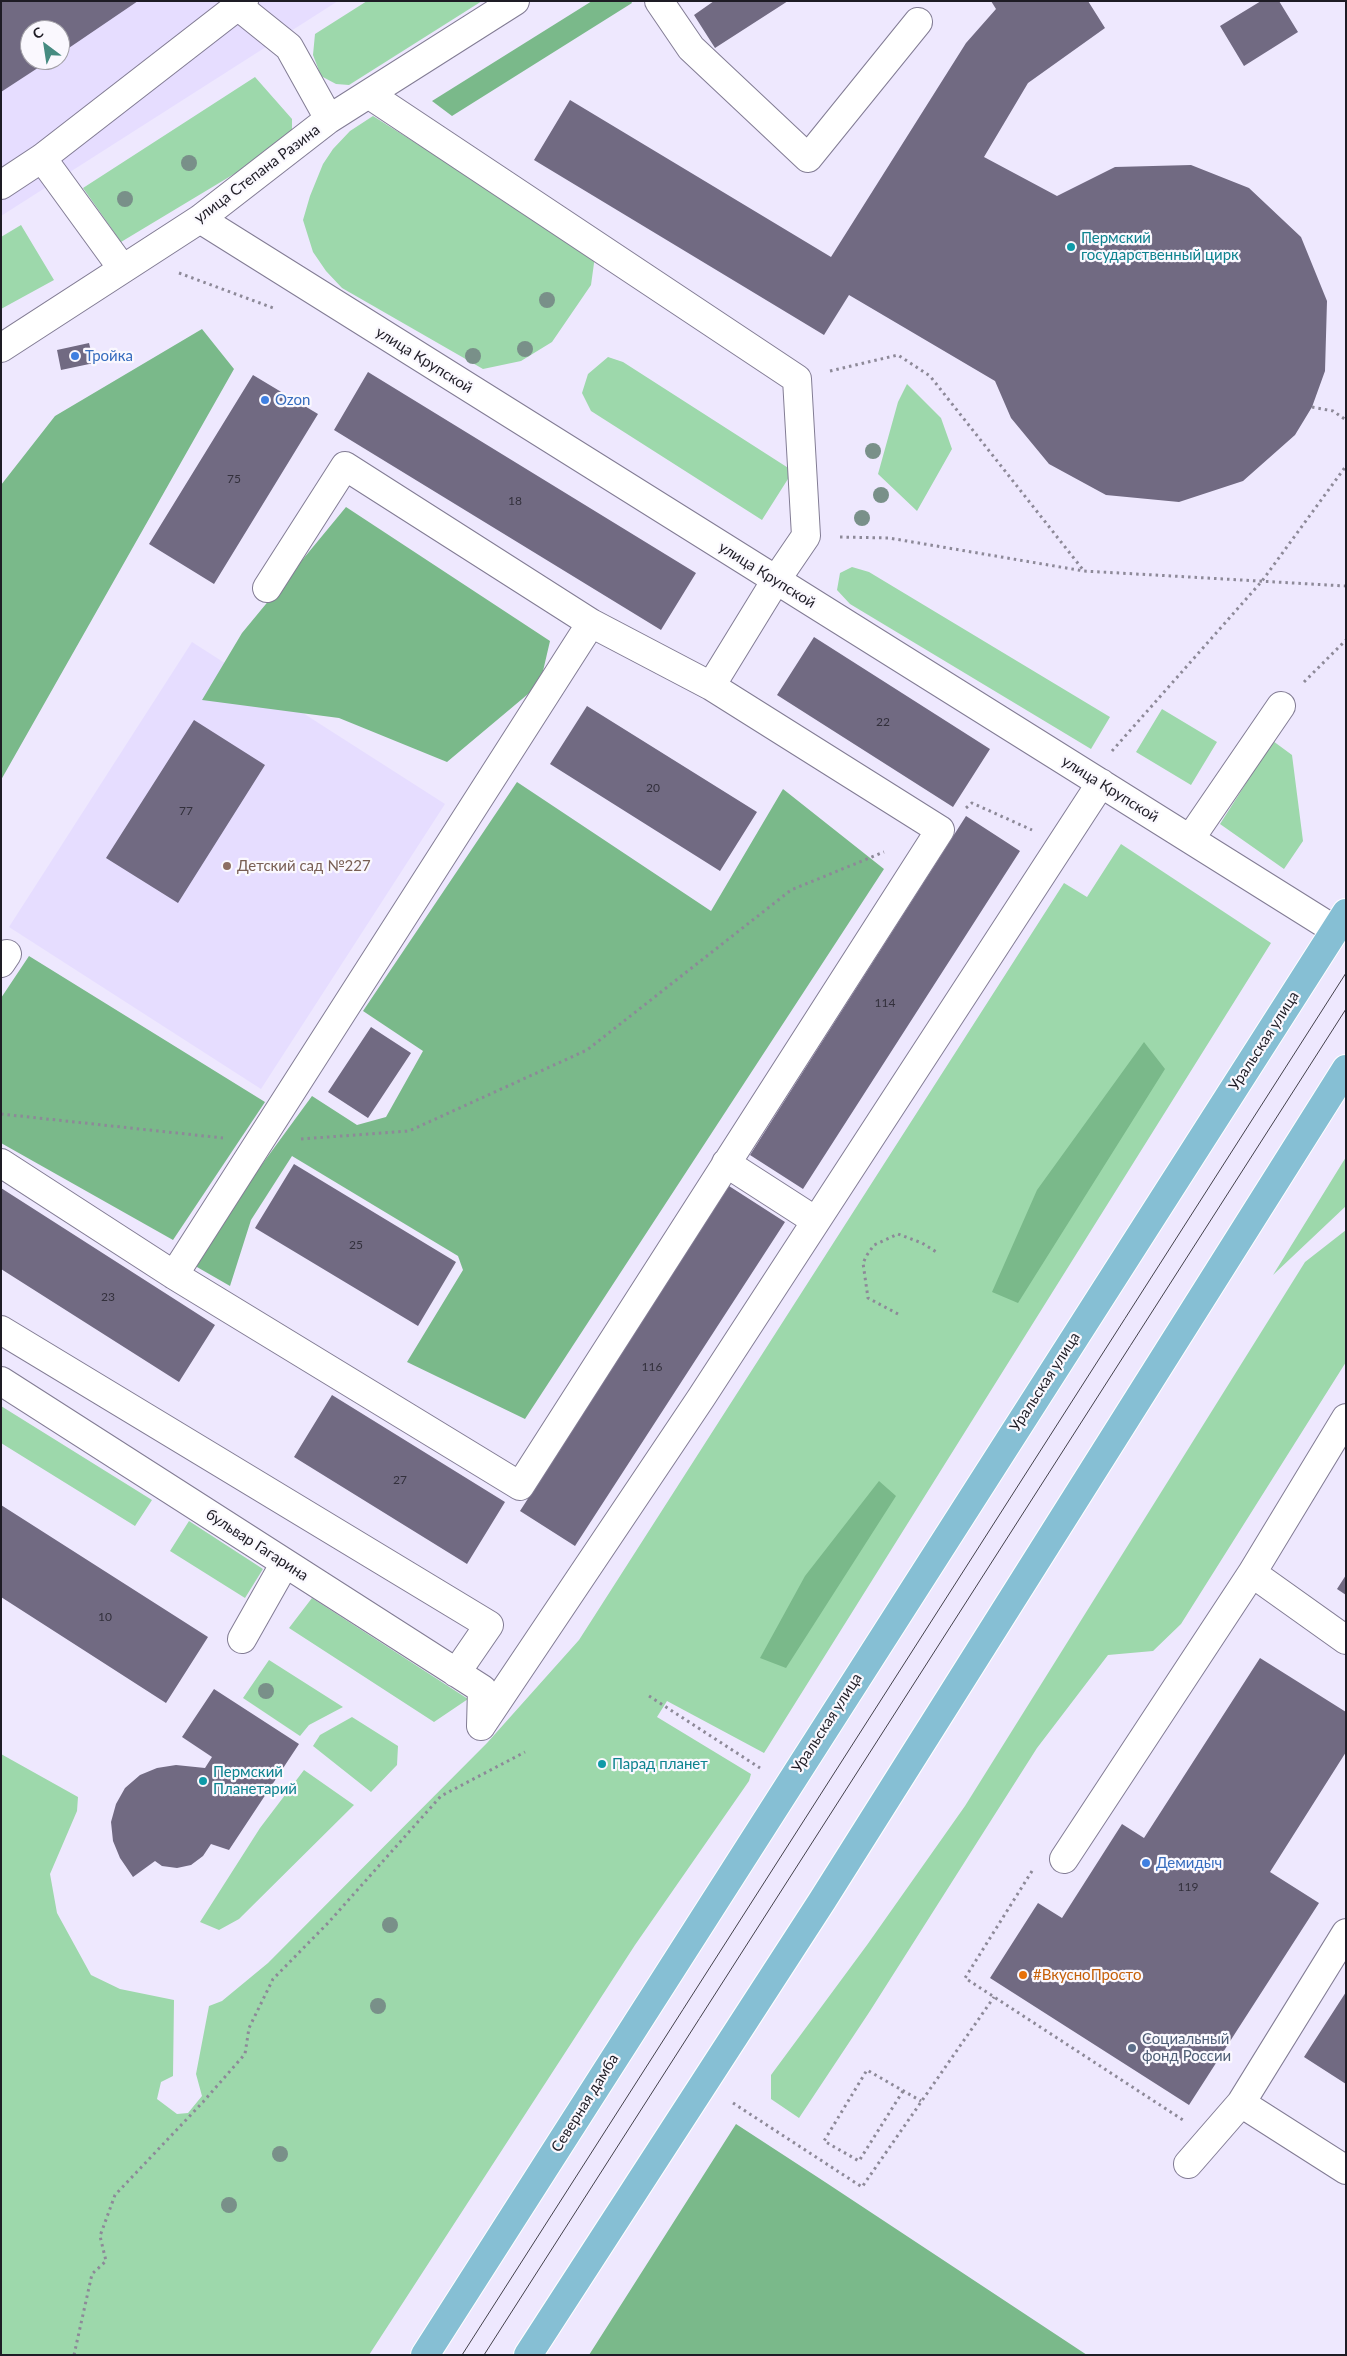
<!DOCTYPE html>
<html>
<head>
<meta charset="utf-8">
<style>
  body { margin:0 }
  #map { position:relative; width:1347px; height:2356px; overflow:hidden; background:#eee8fe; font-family:Lato,sans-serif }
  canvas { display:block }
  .frame { position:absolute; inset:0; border:2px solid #1e1c25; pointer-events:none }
  .north { position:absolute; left:20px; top:20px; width:50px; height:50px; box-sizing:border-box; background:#faf8fe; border:1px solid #a2a0a7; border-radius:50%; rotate:329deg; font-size:14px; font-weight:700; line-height:20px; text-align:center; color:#1e1c25 }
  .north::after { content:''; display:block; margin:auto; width:18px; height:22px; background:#468b81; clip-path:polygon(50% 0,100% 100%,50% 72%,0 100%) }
</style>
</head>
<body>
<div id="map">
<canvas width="1347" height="2356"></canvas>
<div class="frame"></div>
<div class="north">С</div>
</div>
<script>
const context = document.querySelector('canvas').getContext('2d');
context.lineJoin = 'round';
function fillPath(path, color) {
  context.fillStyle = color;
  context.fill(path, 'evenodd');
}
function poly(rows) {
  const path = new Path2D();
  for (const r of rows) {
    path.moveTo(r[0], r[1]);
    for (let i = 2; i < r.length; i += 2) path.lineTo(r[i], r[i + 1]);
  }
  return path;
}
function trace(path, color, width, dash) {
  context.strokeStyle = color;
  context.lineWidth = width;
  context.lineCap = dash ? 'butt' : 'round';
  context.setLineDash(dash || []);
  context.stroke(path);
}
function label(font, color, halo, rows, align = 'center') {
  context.font = font + ' Lato,sans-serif';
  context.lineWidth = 4.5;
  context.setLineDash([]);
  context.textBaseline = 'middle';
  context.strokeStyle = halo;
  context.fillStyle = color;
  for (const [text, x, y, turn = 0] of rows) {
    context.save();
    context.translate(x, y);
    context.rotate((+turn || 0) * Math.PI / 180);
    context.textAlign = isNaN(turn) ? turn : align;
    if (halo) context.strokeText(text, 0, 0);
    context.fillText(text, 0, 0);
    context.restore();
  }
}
fillPath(poly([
  [1,1,338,1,1,216],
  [30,30,60,30,60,60,30,60],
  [192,642,445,804,261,1089,9,927]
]), '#e6ddff');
fillPath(poly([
  [367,1,482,1,349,85,336,84,321,76,313,55,315,34],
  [255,77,292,119,292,134,249,165,121,242,83,188],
  [373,116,595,256,591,285,552,342,521,361,483,369,342,288,326,271,313,252,303,220,310,196,323,164,333,149,350,131],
  [21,225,54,280,1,309,1,237],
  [608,357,623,362,793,471,762,520,591,411,582,393,588,374],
  [907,384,941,418,952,449,917,511,878,474,898,402],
  [852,567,869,572,1110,717,1091,749,850,604,837,590,840,573],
  [1162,709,1217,742,1191,785,1136,752],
  [1273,741,1292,755,1303,841,1284,869,1220,824],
  [1121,844,1271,943,764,1753,667,1701,657,1717,751,1774,749,1781,635,1945,369,2355,1,2355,1,1754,78,1797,77,1811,50,1874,57,1913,91,1975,120,1989,174,2000,173,2076,161,2082,157,2099,177,2114,188,2113,202,2096,196,2074,209,2006,222,2001,268,1963,487,1743,579,1640,1064,883,1087,897],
  [1346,1157,1346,1206,1273,1275],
  [1346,1230,1346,1362,1181,1624,1153,1651,1108,1655,1037,1748,870,2011,799,2118,771,2099,771,2075,867,1945,965,1806,1305,1262],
  [1,1406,152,1500,135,1526,1,1443],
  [189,1521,263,1569,245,1598,170,1551],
  [312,1598,468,1699,434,1722,289,1628],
  [269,1660,343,1707,309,1725,300,1736,243,1698],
  [352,1717,398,1746,397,1765,371,1792,313,1746,320,1735],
  [304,1770,354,1805,239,1919,219,1930,200,1922,260,1828]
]), '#9dd8ab');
fillPath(poly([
  [592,1,631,1,632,3,452,116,432,101],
  [202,329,234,369,1,780,1,485,55,416],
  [346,507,550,641,540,684,447,762,339,718,202,700,242,633],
  [517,782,711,911,783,789,884,869,525,1419,407,1362,463,1270,458,1256,292,1156,251,1220,230,1286,190,1263,312,1096,357,1125,386,1117,423,1051,363,1011],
  [29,956,265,1102,173,1240,1,1143,1,998],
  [1144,1042,1165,1069,1018,1303,992,1292,1037,1190],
  [879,1481,896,1496,786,1668,760,1658,805,1576],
  [736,2124,825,2182,1087,2355,589,2355]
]), '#7ab98a');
fillPath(poly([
  [1,1,138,1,60,54,60,30,30,30,30,60,50,60,1,92],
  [714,1,788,1,715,48,694,15],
  [991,1,1088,1,1105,28,1028,83,984,157,1057,196,1115,167,1191,165,1249,188,1301,237,1327,301,1325,371,1312,407,1295,435,1243,481,1179,502,1106,495,1049,464,1011,418,995,381,849,295,824,335,534,160,570,100,831,257,966,43,996,9],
  [1261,1,1279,1,1298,32,1244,66,1220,26],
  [89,343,94,363,61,370,57,350],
  [368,372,696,573,661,630,334,430],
  [253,375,318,414,214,584,149,544],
  [814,637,990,749,953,807,777,695],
  [587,706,757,812,720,871,550,764],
  [194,720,265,765,178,903,106,858],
  [966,816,1020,851,803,1189,750,1155],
  [371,1027,411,1053,368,1118,328,1092],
  [294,1164,456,1262,418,1326,255,1228],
  [729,1186,785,1222,575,1546,520,1511],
  [1,1188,215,1325,179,1382,1,1269],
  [332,1395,505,1502,467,1564,294,1457],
  [1,1505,208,1637,166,1703,1,1597],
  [1346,1575,1346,1595,1337,1589],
  [1260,1658,1346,1712,1346,1752,1270,1872,1319,1903,1189,2105,990,1978,1038,1903,1062,1918,1122,1824,1144,1838],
  [214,1689,299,1744,229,1850,211,1844,203,1856,191,1865,177,1868,162,1866,155,1861,133,1877,120,1858,113,1841,111,1822,116,1804,125,1788,140,1775,157,1768,176,1765,205,1768,212,1757,182,1737],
  [1346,1992,1346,2084,1304,2057]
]), '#716a82');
const minor = poly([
  [244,1,238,6,289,47,329,119],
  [659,1,691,48,808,158,918,22],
  [370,95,797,379,806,536,776,580,711,686],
  [42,158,122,268],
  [1,185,42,158,238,6],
  [200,219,1335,930],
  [1,348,200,219,329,119,515,1],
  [1190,839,1281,706],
  [1,963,7,954],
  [1,1163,174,1275,520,1486,940,830,711,686,591,623,345,466,267,588],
  [726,1163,816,1221],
  [174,1275,591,623],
  [1,1330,489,1625,456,1673],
  [1,1381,482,1689,481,1726],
  [1346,1418,1252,1573,1346,1640],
  [242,1639,285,1563],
  [481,1726,701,1398,1101,783],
  [1064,1859,1252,1573],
  [1241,2103,1346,2170],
  [1188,2164,1241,2103,1346,1933]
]);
const major = poly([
  [425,2355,1346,913],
  [528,2355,822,1901,1346,1069]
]);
trace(minor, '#827c94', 30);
trace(major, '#fff', 30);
trace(poly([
  [179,273,276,309],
  [830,371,898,355,930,376,1084,571],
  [1312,407,1333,411,1346,420],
  [840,537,889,538,1084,571,1346,586],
  [1304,682,1346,640],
  [1112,751,1262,581,1346,466],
  [966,808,972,803,1032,830],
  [1,1114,223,1138],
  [301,1139,409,1131,587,1050,791,890,884,852],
  [898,1314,868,1298,863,1263,867,1255,874,1245,898,1234,922,1243,938,1253],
  [649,1696,760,1768],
  [1032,1871,965,1978,1183,2120],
  [903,2091,859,2161,824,2141,867,2070,921,2101],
  [733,2103,862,2187,994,1997],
  [74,2355,92,2274,106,2261,100,2236,115,2195,203,2102,245,2054,249,2028,273,1979,328,1923,441,1796,525,1752]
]), '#8d8998', 3, [2.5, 4]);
trace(minor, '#fff', 28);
trace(major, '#86bfd4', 28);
trace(poly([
  [462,2355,1346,973],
  [484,2355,1346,1009]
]), '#43404b', 1);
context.fillStyle = '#799089';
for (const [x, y] of [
  [189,163],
  [125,199],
  [547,300],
  [525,349],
  [473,356],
  [873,451],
  [881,495],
  [862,518],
  [266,1691],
  [390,1925],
  [378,2006],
  [280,2154],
  [229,2205]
]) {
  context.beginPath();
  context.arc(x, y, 8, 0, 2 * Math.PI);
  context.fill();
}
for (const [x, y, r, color] of [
  [1071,247,5,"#0f9aa8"],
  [75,356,5,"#3f7fe0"],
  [265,400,5,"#3f7fe0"],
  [227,866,5,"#8d6e63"],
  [602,1764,5,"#0f9aa8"],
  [203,1781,5,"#0f9aa8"],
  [1146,1863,5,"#3f7fe0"],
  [1023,1975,5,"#e8710a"],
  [1132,2048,5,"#5c6f8a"]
]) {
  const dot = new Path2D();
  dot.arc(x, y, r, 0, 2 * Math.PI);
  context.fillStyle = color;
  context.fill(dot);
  trace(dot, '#faf8fe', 2);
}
label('12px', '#33303c', null, [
  ["75",234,479],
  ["18",515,501],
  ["22",883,722],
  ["20",653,788],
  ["77",186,811],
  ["114",885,1003],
  ["25",356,1245],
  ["23",108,1297],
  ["116",652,1367],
  ["27",400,1480],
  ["10",105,1617],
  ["119",1188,1887]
]);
label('15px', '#1e1c25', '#faf8fe', [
  ["улица Степана Разина",257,174,-37],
  ["улица Крупской",424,360,32],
  ["улица Крупской",767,575,32],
  ["улица Крупской",1110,789,32],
  ["Уральская улица",1264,1041,-57],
  ["Уральская улица",1045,1382,-57],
  ["бульвар Гагарина",257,1545,33],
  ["Уральская улица",827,1723,-57],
  ["Северная дамба",585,2103,-58]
]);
label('15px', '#0d838f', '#faf8fe', [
  ["Пермский",1081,238],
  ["государственный цирк",1081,255],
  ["Парад планет",612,1764],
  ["Пермский",213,1772],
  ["Планетарий",213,1789]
], 'left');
label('15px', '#366cbe', '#faf8fe', [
  ["Тройка",85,356],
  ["Ozon",275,400],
  ["Демидыч",1156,1863]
], 'left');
label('15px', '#785e54', '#faf8fe', [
  ["Детский сад №227",237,866]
], 'left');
label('15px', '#c56008', '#faf8fe', [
  ["#ВкусноПросто",1033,1975]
], 'left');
label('15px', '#4e5e75', '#faf8fe', [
  ["Социальный",1142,2039],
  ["фонд России",1142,2056]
], 'left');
</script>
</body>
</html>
